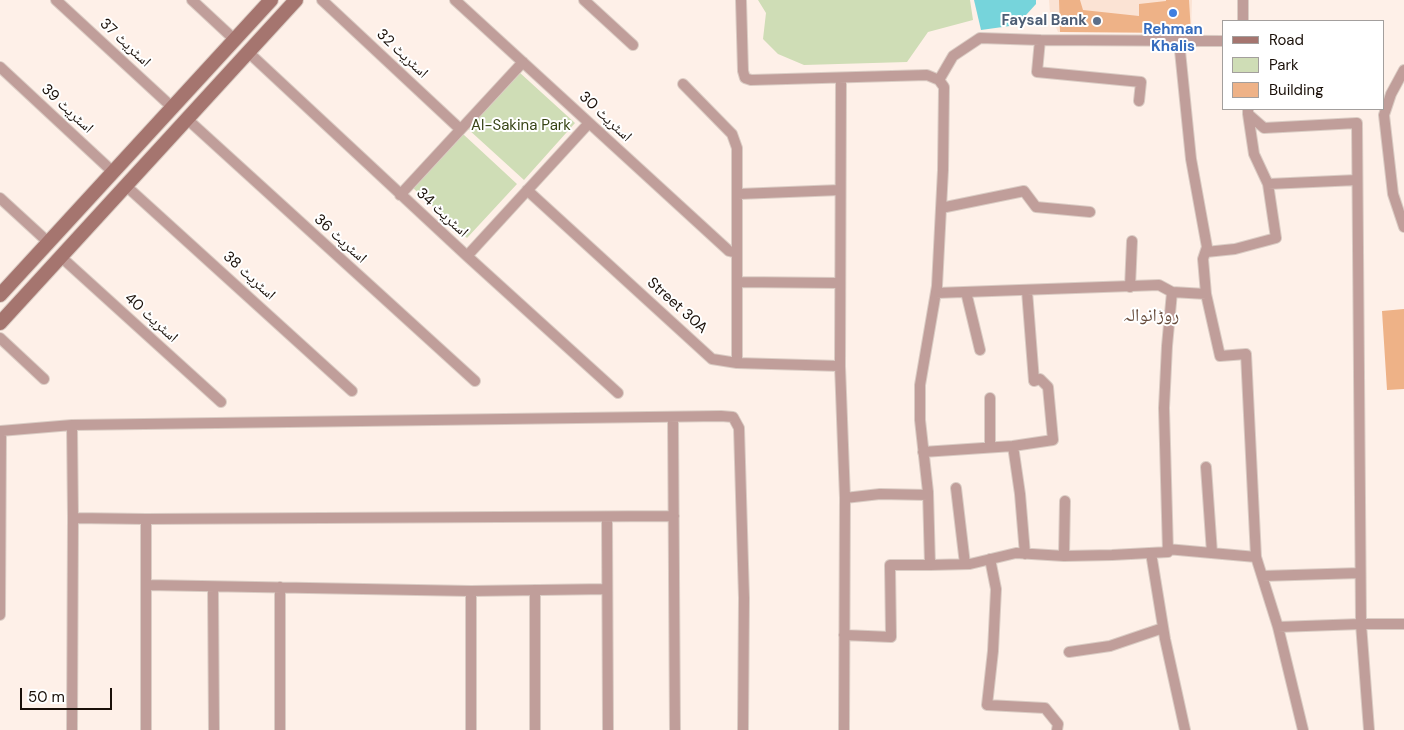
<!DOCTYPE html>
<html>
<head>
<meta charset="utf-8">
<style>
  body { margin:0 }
  #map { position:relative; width:1404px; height:730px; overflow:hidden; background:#fef0e8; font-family:"DM Sans",sans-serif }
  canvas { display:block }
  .legend { position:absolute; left:1222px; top:20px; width:162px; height:90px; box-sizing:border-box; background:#fff; border:1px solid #a39f9d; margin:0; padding:6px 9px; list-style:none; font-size:15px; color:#1a1009 }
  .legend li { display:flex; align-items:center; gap:10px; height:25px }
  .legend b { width:25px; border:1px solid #a39f9d }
  .scale { position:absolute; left:20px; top:688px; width:92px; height:22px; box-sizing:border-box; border:2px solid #1a1009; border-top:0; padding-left:6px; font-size:15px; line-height:18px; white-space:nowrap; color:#1a1009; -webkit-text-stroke:4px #fff; paint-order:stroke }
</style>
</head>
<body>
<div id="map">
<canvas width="1404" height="730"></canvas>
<ul class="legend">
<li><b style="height:6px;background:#a5756f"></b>Road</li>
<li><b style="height:14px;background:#cfddb6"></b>Park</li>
<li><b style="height:14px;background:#eeb287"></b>Building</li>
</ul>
<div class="scale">50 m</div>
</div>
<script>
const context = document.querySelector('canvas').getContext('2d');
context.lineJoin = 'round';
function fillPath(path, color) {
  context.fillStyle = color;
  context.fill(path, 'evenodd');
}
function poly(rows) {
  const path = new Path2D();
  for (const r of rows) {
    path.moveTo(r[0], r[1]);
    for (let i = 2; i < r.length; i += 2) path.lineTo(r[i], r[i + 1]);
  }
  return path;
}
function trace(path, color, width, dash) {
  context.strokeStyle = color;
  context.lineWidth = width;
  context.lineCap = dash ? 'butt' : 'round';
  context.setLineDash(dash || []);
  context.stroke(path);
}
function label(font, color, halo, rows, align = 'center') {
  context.font = font + ' "DM Sans","Noto Naskh Arabic",sans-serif';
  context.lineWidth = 4;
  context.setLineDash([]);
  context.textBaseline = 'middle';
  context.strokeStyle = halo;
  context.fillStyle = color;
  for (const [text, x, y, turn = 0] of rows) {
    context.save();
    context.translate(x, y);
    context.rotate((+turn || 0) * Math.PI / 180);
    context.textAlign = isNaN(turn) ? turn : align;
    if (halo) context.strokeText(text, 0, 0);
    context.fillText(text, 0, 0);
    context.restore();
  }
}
fillPath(poly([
  [1049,0,1192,0,1191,33,1058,32,1050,14]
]), '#fbe3d4');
fillPath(poly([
  [758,0,970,0,973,20,928,32,907,62,804,65,778,54,763,39,766,13],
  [519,72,575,123,524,180,468,129],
  [463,134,517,184,467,238,413,188]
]), '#cfddb6');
fillPath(poly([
  [974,0,1036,0,1036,4,1017,25,981,30]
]), '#76d4db');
fillPath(poly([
  [1059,0,1080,0,1083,10,1139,16,1139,4,1166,1,1166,0,1189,0,1191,33,1060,32],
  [1404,309,1404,389,1387,390,1382,311]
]), '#eeb287');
const street = poly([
  [56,0,173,108],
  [192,0,235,40],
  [322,0,460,129],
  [455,0,729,251,737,253],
  [584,0,633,45],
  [741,0,743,71,745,78,751,80,927,75,939,80,944,87,943,170,937,286,920,385,920,420,928,492,930,565,970,564,1016,553,1064,556,1112,555,1168,552,1164,408,1167,346,1172,292],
  [1243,0,1243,21],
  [1040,40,1037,72,1141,82,1139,101],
  [248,52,467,256,618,393],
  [0,67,113,172],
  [1404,70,1391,94,1384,115,1393,194,1404,227],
  [841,78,840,366,845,498,880,494,928,495],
  [939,80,953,56,980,38,1040,40,1223,41],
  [683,84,732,134,737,148,737,363],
  [1248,109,1248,114,1264,128,1357,123,1361,624,1369,730],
  [1248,114,1254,154,1268,184,1357,180],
  [186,118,475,381],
  [125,185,352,391],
  [527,190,712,359,737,363,840,366],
  [738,194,840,190],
  [400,195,523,62],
  [0,198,48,242],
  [941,208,1024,191,1036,207,1090,212],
  [1206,252,1235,249,1276,238,1268,184],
  [60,256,221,402],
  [467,256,589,123],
  [737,282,840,283],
  [1130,287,1132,241],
  [966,292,980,350],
  [936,293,1159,285,1172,292,1206,294,1203,259,1207,247,1191,159,1179,41],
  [1206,294,1220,356,1246,354,1256,557],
  [0,338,44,379],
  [990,398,990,447],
  [673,417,675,730],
  [72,425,73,518,72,730],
  [0,431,72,425,721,416,733,417,739,428,744,598,743,730],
  [1013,446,1053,440,1048,387,1040,379,1034,381,1027,291],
  [923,452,1013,446,1020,494,1025,554],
  [1206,467,1212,553],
  [956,488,965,564],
  [607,517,608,730],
  [73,518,146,519,674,516],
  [1167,549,1256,557,1278,627,1303,730],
  [1151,553,1165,639,1185,730],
  [1064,556,1065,501],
  [990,559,996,589,993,651,987,705,1045,708,1058,724,1057,730],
  [1262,576,1360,573],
  [147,585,471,591,607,589],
  [213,587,214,730],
  [280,587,280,730],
  [535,590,535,730],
  [0,615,1,431],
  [1278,627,1361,624,1404,624],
  [844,635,891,637,890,565,930,565],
  [1069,652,1110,646,1163,628],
  [146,730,146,519],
  [471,730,471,591],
  [844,730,845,498]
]);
const secondary = poly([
  [0,295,271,0],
  [0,323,296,0]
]);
trace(street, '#daccc4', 12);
trace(secondary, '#daccc4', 16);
trace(street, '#c09e9a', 10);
trace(secondary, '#a5756f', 14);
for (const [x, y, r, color] of [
  [1173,13,5,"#3f7fe0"],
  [1097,21,5,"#5c6f8a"]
]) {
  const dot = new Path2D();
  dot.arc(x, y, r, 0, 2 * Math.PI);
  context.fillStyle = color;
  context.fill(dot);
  trace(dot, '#fff', 2);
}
label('bold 15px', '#4e5e75', '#fff', [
  ["Faysal Bank",1087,21]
], 'right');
label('bold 15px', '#366cbe', '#fff', [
  ["Rehman",1173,30],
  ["Khalis",1173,47]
]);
label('15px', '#1a1009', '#fff', [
  ["اسٹریٹ 37",125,43,43],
  ["اسٹریٹ 32",402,54,43],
  ["اسٹریٹ 39",67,109,43],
  ["اسٹریٹ 30",605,117,43],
  ["اسٹریٹ 34",442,213,43],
  ["اسٹریٹ 36",340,239,42],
  ["اسٹریٹ 38",249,276,42],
  ["Street 30A",677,306,42],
  ["اسٹریٹ 40",151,318,42]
]);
label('15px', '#364314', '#fff', [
  ["Al-Sakina Park",521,126]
]);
label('18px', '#674c3c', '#fff', [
  ["روڑانوالہ",1151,316]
]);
</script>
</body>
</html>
